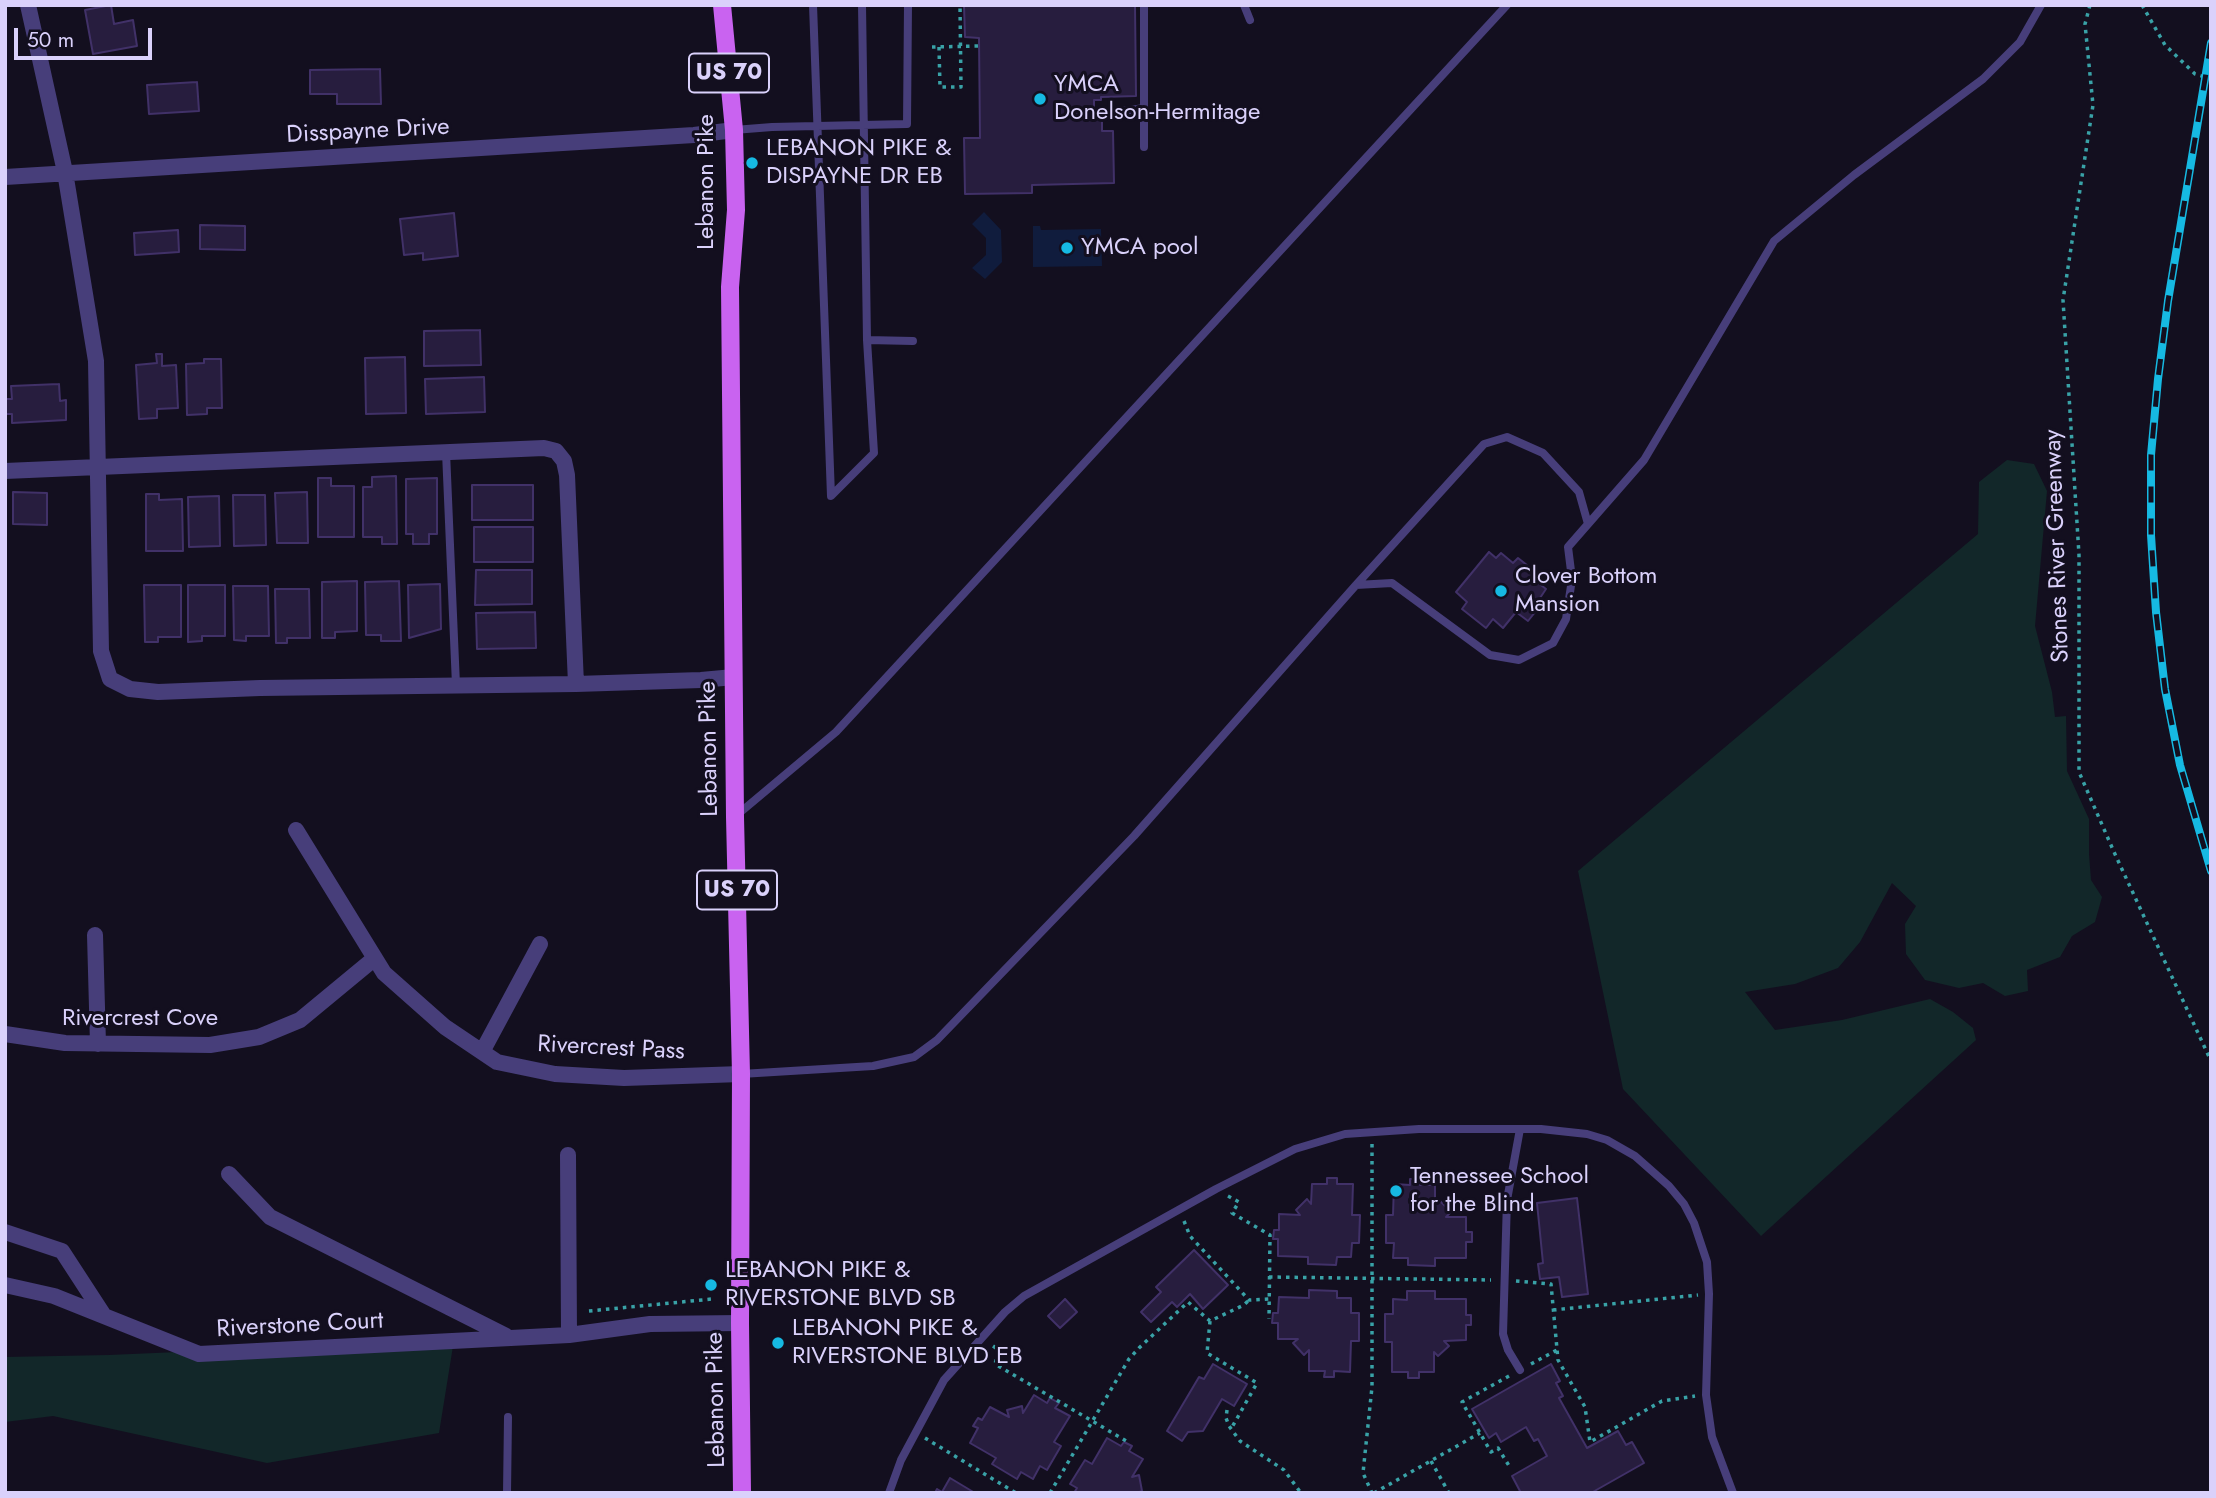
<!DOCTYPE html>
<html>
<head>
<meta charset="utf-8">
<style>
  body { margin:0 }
  #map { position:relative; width:2216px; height:1498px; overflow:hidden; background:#130f1f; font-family:Jost,sans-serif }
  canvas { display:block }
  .frame { position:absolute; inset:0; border:7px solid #dad1fb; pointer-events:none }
  .scale { position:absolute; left:14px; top:28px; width:138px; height:32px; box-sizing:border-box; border:4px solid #dad1fb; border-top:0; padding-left:9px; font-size:21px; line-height:24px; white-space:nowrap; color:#dad1fb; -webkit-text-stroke:5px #130f1f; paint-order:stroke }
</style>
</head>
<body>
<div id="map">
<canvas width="2216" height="1498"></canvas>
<div class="frame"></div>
<div class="scale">50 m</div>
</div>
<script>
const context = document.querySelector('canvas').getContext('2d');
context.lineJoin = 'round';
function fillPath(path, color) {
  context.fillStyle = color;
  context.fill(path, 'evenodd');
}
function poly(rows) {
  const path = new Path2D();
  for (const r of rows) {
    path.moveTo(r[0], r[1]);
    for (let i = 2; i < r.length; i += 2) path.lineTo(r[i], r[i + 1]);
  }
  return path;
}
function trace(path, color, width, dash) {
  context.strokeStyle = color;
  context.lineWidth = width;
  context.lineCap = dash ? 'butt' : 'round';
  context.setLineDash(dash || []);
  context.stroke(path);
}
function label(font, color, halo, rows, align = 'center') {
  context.font = font + ' Jost,sans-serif';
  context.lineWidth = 6;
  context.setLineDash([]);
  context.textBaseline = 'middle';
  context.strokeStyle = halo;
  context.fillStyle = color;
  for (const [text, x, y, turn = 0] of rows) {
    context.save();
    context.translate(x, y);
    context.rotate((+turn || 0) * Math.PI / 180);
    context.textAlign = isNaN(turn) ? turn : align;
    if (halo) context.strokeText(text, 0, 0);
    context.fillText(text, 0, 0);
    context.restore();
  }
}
fillPath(poly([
  [2007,460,2034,464,2047,491,2035,626,2052,692,2055,717,2066,716,2067,771,2089,819,2089,854,2091,880,2102,897,2095,922,2072,936,2060,957,2027,970,2028,991,2005,996,1983,983,1959,988,1925,980,1906,954,1905,924,1916,906,1892,883,1860,942,1838,968,1795,984,1745,992,1775,1030,1842,1020,1930,999,1953,1012,1973,1028,1976,1040,1761,1236,1623,1089,1578,871,1978,534,1979,482],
  [454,1340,439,1433,267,1463,53,1416,5,1422,5,1357,109,1355]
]), '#122729');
fillPath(poly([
  [984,212,1001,230,1002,262,985,279,972,268,986,255,986,238,972,224],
  [1033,226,1040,226,1041,230,1101,229,1102,266,1033,267]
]), '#101c3d');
const building = poly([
  [111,5,114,24,133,20,137,46,93,54,85,10,111,5],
  [964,5,1135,5,1136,96,1101,97,1101,100,1094,100,1094,111,1102,111,1102,131,1113,131,1114,183,1032,185,1032,193,965,194,964,138,980,138,979,38,965,37,964,5],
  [380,69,381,104,337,104,337,94,310,94,310,70,380,69],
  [197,82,199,111,149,114,147,85,197,82],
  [454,213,458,256,423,260,423,253,404,255,400,219,454,213],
  [200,225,245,226,245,250,200,249,200,225],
  [178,230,179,252,135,255,134,233,178,230],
  [480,330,481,365,424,366,424,331,480,330],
  [156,354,162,354,162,366,176,365,178,408,157,409,157,418,139,419,136,365,157,363,156,354],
  [405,357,406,413,366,414,365,358,405,357],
  [204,359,221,359,222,408,207,408,207,414,187,415,186,364,204,363,204,359],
  [484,377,485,412,426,414,425,379,484,377],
  [59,384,60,401,66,400,66,420,12,423,12,414,6,414,5,399,12,399,11,386,59,384],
  [396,476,397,544,382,544,382,537,363,537,363,487,372,487,372,477,396,476],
  [318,478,331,478,331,486,354,486,354,537,318,537,318,478],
  [437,478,437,534,429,534,429,544,413,544,413,534,406,534,406,479,437,478],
  [472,485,533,485,533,520,472,520,472,485],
  [13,492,47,493,47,525,13,524,13,492],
  [307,492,308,543,277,543,275,493,307,492],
  [146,494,159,494,159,500,182,499,183,551,146,551,146,494],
  [233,495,265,495,266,545,234,546,233,495],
  [219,496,220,546,189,547,188,497,219,496],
  [474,527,533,527,533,562,474,562,474,527],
  [1489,552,1496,558,1501,553,1513,563,1518,558,1537,573,1532,578,1546,589,1540,598,1544,601,1528,621,1516,612,1503,628,1493,619,1486,628,1462,609,1467,602,1456,592,1489,552],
  [476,570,532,570,532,604,475,605,476,570],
  [357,581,357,631,335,632,335,638,322,638,322,582,357,581],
  [399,581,401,641,381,641,381,635,366,635,365,582,399,581],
  [440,584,441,629,409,638,408,585,440,584],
  [144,585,181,585,181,637,158,637,158,642,145,642,144,585],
  [188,585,225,585,225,636,202,636,202,641,188,642,188,585],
  [233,586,268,586,269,636,246,636,246,641,234,640,233,586],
  [275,589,309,589,310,638,287,638,287,643,276,643,275,589],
  [535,612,536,648,477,649,476,613,535,612],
  [1327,1178,1337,1178,1337,1184,1353,1184,1352,1215,1360,1215,1359,1243,1352,1243,1351,1257,1337,1257,1336,1265,1308,1264,1308,1257,1278,1256,1278,1239,1273,1239,1274,1230,1279,1230,1279,1214,1300,1215,1296,1210,1307,1199,1311,1204,1312,1184,1327,1184,1327,1178],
  [1410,1179,1420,1179,1420,1185,1435,1185,1435,1206,1440,1201,1451,1212,1446,1217,1466,1217,1466,1232,1472,1232,1472,1242,1466,1242,1466,1258,1435,1258,1435,1266,1408,1265,1408,1258,1393,1258,1394,1243,1386,1243,1386,1215,1393,1215,1394,1184,1410,1185,1410,1179],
  [1577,1198,1588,1294,1562,1297,1559,1277,1540,1279,1538,1264,1543,1263,1537,1203,1577,1198],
  [1194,1250,1228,1285,1203,1309,1190,1294,1177,1307,1172,1302,1151,1322,1141,1312,1161,1292,1156,1287,1194,1250],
  [1309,1290,1337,1291,1337,1298,1351,1298,1351,1313,1359,1313,1359,1341,1351,1341,1350,1372,1334,1371,1334,1377,1324,1377,1325,1371,1309,1371,1309,1350,1304,1355,1293,1343,1298,1339,1278,1339,1278,1323,1272,1323,1273,1313,1278,1313,1279,1297,1309,1298,1309,1290],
  [1407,1291,1435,1291,1435,1299,1466,1299,1466,1315,1471,1315,1471,1325,1466,1325,1466,1340,1444,1341,1449,1346,1438,1356,1434,1352,1434,1372,1419,1372,1419,1378,1408,1378,1408,1372,1392,1372,1392,1342,1385,1342,1385,1314,1393,1314,1393,1299,1407,1300,1407,1291],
  [1065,1299,1077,1312,1060,1328,1048,1316,1065,1299],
  [1213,1364,1247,1384,1234,1406,1222,1399,1203,1431,1188,1432,1182,1441,1167,1431,1199,1377,1204,1379,1213,1364],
  [1551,1364,1560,1381,1556,1383,1563,1396,1559,1398,1587,1448,1618,1431,1626,1445,1632,1442,1644,1463,1591,1493,1521,1493,1512,1476,1547,1456,1538,1439,1534,1441,1526,1427,1501,1442,1496,1433,1489,1438,1472,1409,1551,1364],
  [1034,1395,1047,1403,1050,1398,1059,1403,1055,1408,1070,1416,1054,1442,1061,1446,1047,1470,1040,1466,1033,1479,1021,1472,1017,1479,992,1464,996,1458,970,1443,978,1428,973,1426,978,1418,982,1420,990,1407,1009,1417,1007,1410,1022,1406,1023,1413,1034,1395],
  [1107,1438,1121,1446,1124,1442,1132,1446,1129,1451,1143,1459,1132,1477,1139,1475,1142,1491,1137,1493,1074,1493,1077,1488,1070,1484,1085,1460,1092,1464,1107,1438],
  [950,1478,975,1493,935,1493,937,1489,942,1492,950,1478]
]);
fillPath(building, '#271d3e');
trace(building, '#413168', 2);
trace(poly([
  [2090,5,2085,24,2093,105,2063,300,2079,555,2079,772,2114,852,2211,1061],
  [2142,5,2165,45,2195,74,2211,79],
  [932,47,979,46],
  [939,47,940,87,961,87,960,5],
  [1372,1144,1372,1387,1363,1473,1372,1493],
  [1228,1196,1239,1202,1232,1213,1270,1235,1269,1319],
  [1184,1221,1190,1236,1249,1300,1269,1299],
  [1269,1277,1491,1280],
  [1516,1281,1551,1284,1558,1360,1585,1407,1590,1442,1662,1401,1695,1396],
  [1553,1310,1698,1295],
  [589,1311,712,1299],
  [1210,1321,1207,1353,1257,1383,1231,1429],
  [993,1346,999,1350,995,1364,1128,1442],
  [1531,1364,1557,1350],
  [1509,1376,1462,1402,1491,1452,1498,1448,1511,1469],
  [1227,1410,1226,1418,1229,1426,1240,1441,1284,1470,1301,1493],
  [925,1438,1016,1493],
  [1431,1461,1449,1493],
  [1050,1493,1129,1359,1139,1348,1188,1302,1210,1321,1244,1305,1249,1300],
  [1374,1493,1480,1433]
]), '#39a2a7', 3.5, [3.5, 5]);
trace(poly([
  [813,5,831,496,874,453,867,340,862,5],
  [1244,5,1250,20],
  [1102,114,1144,108],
  [734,130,772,127,907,124,908,5],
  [1144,147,1144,5],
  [867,340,913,341],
  [446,452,456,685],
  [1356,585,1484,444,1507,437,1543,453,1579,492,1588,524],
  [737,815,836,732,1507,5],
  [741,1074,873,1066,914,1057,937,1040,1134,836,1356,585,1392,583,1490,655,1519,660,1553,643,1566,619,1572,579,1568,547,1644,460,1774,241,1854,175,1983,79,2020,42,2041,5],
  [1520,1370,1508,1350,1503,1334,1507,1200,1520,1129],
  [507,1493,508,1417],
  [889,1493,901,1460,944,1380,1005,1312,1024,1296,1216,1189,1295,1149,1345,1134,1419,1129,1541,1129,1587,1134,1607,1140,1635,1156,1669,1186,1684,1204,1694,1223,1707,1262,1709,1294,1706,1395,1712,1437,1733,1493]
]), '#473e7a', 8);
trace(poly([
  [28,5,65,172,96,361,101,651,110,679,130,689,158,692,260,688,576,684,701,680,734,677],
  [5,177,694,135,734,130],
  [5,471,544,448,556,451,564,461,567,475,576,684],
  [296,830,384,973,445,1027,497,1062,555,1074,624,1078,741,1074],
  [95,935,98,1044],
  [5,1034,65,1043,210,1045,259,1037,300,1020,375,958],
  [482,1052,540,944],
  [568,1155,569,1335],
  [229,1174,270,1217,506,1336],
  [5,1232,62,1251,103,1314],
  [5,1285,54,1296,199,1354,569,1335,650,1324,740,1323]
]), '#473e7a', 16);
trace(poly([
  [722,5,734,130,736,210,730,287,735,817,741,1074,740,1323,742,1493]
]), '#c963f0', 18);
const rail = poly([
  [2211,43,2168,301,2158,379,2151,455,2151,535,2156,612,2165,689,2180,765,2211,871]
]);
trace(rail, '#16b9e2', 8);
trace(rail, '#130f1f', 5, [16]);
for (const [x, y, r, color] of [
  [1040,99,7,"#16b9e2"],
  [752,163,7,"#16b9e2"],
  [1067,248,7,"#16b9e2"],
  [1501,591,7,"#16b9e2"],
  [1396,1191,7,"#16b9e2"],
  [711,1285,7,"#16b9e2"],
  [778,1343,7,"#16b9e2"]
]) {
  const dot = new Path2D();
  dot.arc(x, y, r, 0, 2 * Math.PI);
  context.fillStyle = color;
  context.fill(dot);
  trace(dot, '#130f1f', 2.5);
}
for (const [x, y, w] of [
  [729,73,80],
  [737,890,80]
]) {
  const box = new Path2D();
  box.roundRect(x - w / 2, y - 19.5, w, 39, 5);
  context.fillStyle = '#130f1f';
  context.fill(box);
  trace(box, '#dad1fb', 2);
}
label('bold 23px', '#dad1fb', null, [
  ["US 70",729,73],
  ["US 70",737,890]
]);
label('24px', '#dad1fb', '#130f1f', [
  ["YMCA",1054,85],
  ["Donelson-Hermitage",1054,113],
  ["LEBANON PIKE &",766,149],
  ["DISPAYNE DR EB",766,177],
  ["YMCA pool",1081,248],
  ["Clover Bottom",1515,577],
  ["Mansion",1515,605],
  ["Tennessee School",1410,1177],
  ["for the Blind",1410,1205],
  ["LEBANON PIKE &",725,1271],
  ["RIVERSTONE BLVD SB",725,1299],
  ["LEBANON PIKE &",792,1329],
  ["RIVERSTONE BLVD EB",792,1357]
], 'left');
label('24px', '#dad1fb', '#130f1f', [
  ["Disspayne Drive",368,132,-3],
  ["Lebanon Pike",707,182,-90],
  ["Stones River Greenway",2058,546,-92],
  ["Lebanon Pike",710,749,-91],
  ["Rivercrest Cove",140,1019],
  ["Rivercrest Pass",611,1049,3],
  ["Riverstone Court",300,1326,-3],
  ["Lebanon Pike",717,1400,-91]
]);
</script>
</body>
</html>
